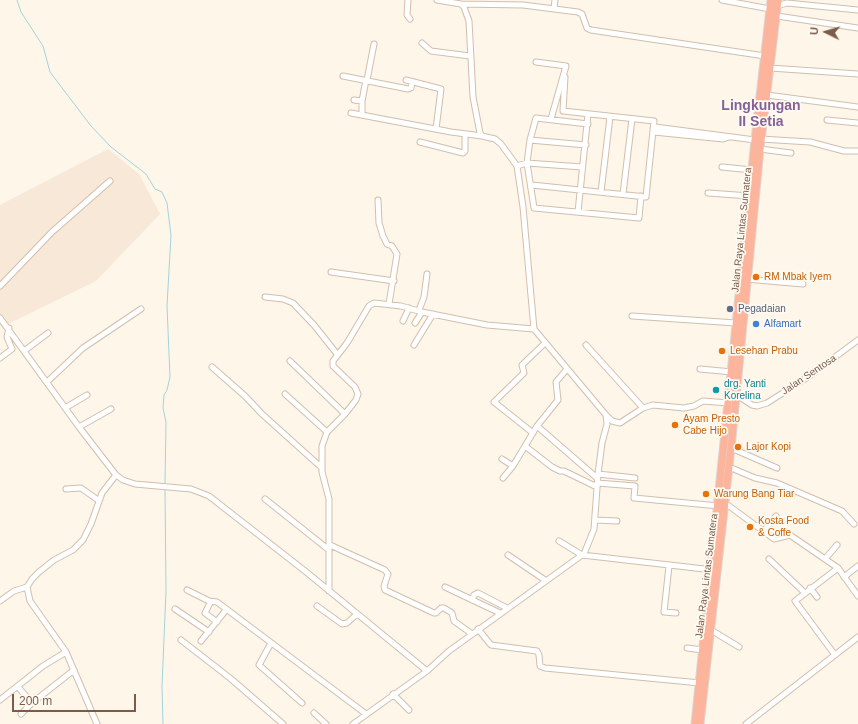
<!DOCTYPE html>
<html>
<head>
<meta charset="utf-8">
<style>
  body { margin:0 }
  #map { position:relative; width:858px; height:724px; overflow:hidden; background:#fef6e9; font-family:Arial,sans-serif }
  canvas { display:block }
  .north { position:absolute; left:806px; top:12px; width:40px; height:40px; -webkit-text-stroke:3px #fffaf1; paint-order:stroke; rotate:275deg; font-size:11px; font-weight:700; line-height:16px; text-align:center; color:#7c5c49 }
  .north::after { content:''; display:block; margin:auto; width:14px; height:18px; background:#7c5c49; clip-path:polygon(50% 0,100% 100%,50% 72%,0 100%) }
  .scale { position:absolute; left:12px; top:694px; width:124px; height:18px; box-sizing:border-box; border:2px solid #7c5c49; border-top:0; padding-left:5px; font-size:12px; line-height:14px; white-space:nowrap; color:#7c5c49; -webkit-text-stroke:3px #fffaf1; paint-order:stroke }
</style>
</head>
<body>
<div id="map">
<canvas width="858" height="724"></canvas>
<div class="north">U</div>
<div class="scale">200 m</div>
</div>
<script>
const context = document.querySelector('canvas').getContext('2d');
context.lineJoin = 'round';
function fillPath(path, color) {
  context.fillStyle = color;
  context.fill(path, 'evenodd');
}
function poly(rows) {
  const path = new Path2D();
  for (const r of rows) {
    path.moveTo(r[0], r[1]);
    for (let i = 2; i < r.length; i += 2) path.lineTo(r[i], r[i + 1]);
  }
  return path;
}
function trace(path, color, width, dash) {
  context.strokeStyle = color;
  context.lineWidth = width;
  context.lineCap = dash ? 'butt' : 'round';
  context.setLineDash(dash || []);
  context.stroke(path);
}
function label(font, color, halo, rows, align = 'center') {
  context.font = font + ' Arial,sans-serif';
  context.lineWidth = 3.5;
  context.setLineDash([]);
  context.textBaseline = 'middle';
  context.strokeStyle = halo;
  context.fillStyle = color;
  for (const [text, x, y, turn = 0] of rows) {
    context.save();
    context.translate(x, y);
    context.rotate((+turn || 0) * Math.PI / 180);
    context.textAlign = isNaN(turn) ? turn : align;
    if (halo) context.strokeText(text, 0, 0);
    context.fillText(text, 0, 0);
    context.restore();
  }
}
fillPath(poly([
  [108,149,139,174,160,214,96,281,8,324,0,315,0,205]
]), '#f7e8d7');
trace(poly([
  [17,0,21,12,43,46,50,72,91,126,111,147,146,174,155,189,162,192,167,203,171,235,167,306,170,377,167,390,164,395,163,408,166,422,165,484],
  [163,724,162,686,166,591,165,489]
]), '#a0d3dd', 1);
const minor = poly([
  [408,0,407,15,410,19],
  [437,0,461,4,464,7,469,21,473,97,480,133,482,136,495,139,501,144,517,166,523,207,534,329,606,415,607,424,602,443,598,474,594,529,584,554],
  [722,0,770,9],
  [461,4,523,5,578,12,582,14,587,28,591,30,765,56],
  [777,6,787,3,858,10],
  [554,8,555,0],
  [777,16,858,28],
  [422,43,431,51,470,56],
  [536,62,566,66,551,119],
  [770,68,858,74],
  [343,76,408,89,411,88,412,82],
  [367,80,374,44],
  [406,80,441,89,436,129],
  [767,95,858,107],
  [354,100,362,101],
  [351,113,451,132,482,136],
  [362,114,362,101,366,80],
  [827,120,858,123],
  [588,124,536,118,530,140,527,163,534,208,639,218,641,196],
  [655,127,755,140],
  [654,132,723,139,729,137],
  [761,139,810,142,844,151,858,151],
  [530,140,586,145],
  [420,142,463,153,465,151,465,135],
  [760,149,791,153],
  [517,166,527,163,582,167],
  [722,167,752,170],
  [532,185,646,197,654,121,563,111,565,77],
  [601,192,610,117],
  [708,193,750,196],
  [623,194,632,119],
  [378,200,379,223,383,236,387,244,392,246,397,254,389,304],
  [578,212,588,114],
  [331,272,394,281],
  [746,279,803,284],
  [0,286,52,232,110,181],
  [265,297,283,299,293,303,314,325,337,354],
  [419,310,424,297,427,274],
  [632,316,736,323],
  [0,318,79,427,116,475,123,480,135,484,191,489,209,496,305,571,427,671],
  [403,321,409,308],
  [415,323,422,312],
  [414,345,433,314],
  [586,345,643,408],
  [24,351,48,333],
  [0,358,12,349,7,337,9,328],
  [290,361,345,414],
  [212,367,245,396,262,414,322,468],
  [700,369,732,372],
  [47,382,83,348,141,309],
  [285,394,327,432],
  [735,394,752,405,757,406,767,403,808,377,858,340],
  [65,408,87,395],
  [606,415,612,421,620,423,643,408,653,405,684,408,694,406,703,401,729,403],
  [537,426,597,478],
  [79,427,111,409],
  [533,433,494,402,524,373,522,365,545,343],
  [525,446,552,467,560,471,564,471,597,487],
  [731,448,777,468],
  [502,459,513,466],
  [729,467,755,478,777,483,842,511,854,524],
  [598,474,635,478],
  [503,478,513,466,537,426,558,400,556,382,567,369],
  [597,483,635,486,634,498,719,506],
  [66,489,81,488,98,500],
  [265,499,329,550],
  [725,503,774,539,790,535,838,568,858,596],
  [595,520,617,521],
  [764,531,776,516],
  [559,541,582,555],
  [330,545,385,570,388,574,384,586,385,590,434,613,436,613,441,608,444,608,452,613,454,621,472,634],
  [508,555,545,580],
  [769,559,805,593],
  [825,559,837,545],
  [669,566,664,612,676,613],
  [844,577,858,566],
  [445,587,500,613],
  [810,588,817,597],
  [187,590,209,601,210,603,205,613,217,622],
  [329,591,329,499,322,472,322,446,327,432,345,414,356,400,358,394,355,387,333,366,333,361,347,343,369,306,374,303,401,306,422,312,487,325,534,329],
  [472,600,474,595,478,593,507,608],
  [0,601,14,591,27,587],
  [209,601,217,602,366,714],
  [317,606,342,624,347,623,357,614],
  [175,609,209,632],
  [478,629,491,645,537,651,539,655,540,666,545,668,700,683],
  [711,630,739,647],
  [181,640,230,678,283,724],
  [201,641,226,610],
  [271,643,259,665,302,703],
  [687,648,703,650],
  [835,655,795,601,838,568],
  [18,687,32,703,21,714],
  [393,694,409,710],
  [0,700,43,666,66,652],
  [32,703,74,670],
  [314,713,326,724],
  [97,724,66,652,30,601,27,587,32,579,39,572,54,560,73,550,83,540,91,524,102,493,116,475],
  [353,724,427,671,449,651,582,555,713,570],
  [746,724,858,637]
]);
const highway = poly([
  [695,724,755,140,771,0],
  [700,724,731,448,760,149,778,0]
]);
trace(minor, '#d2bead', 7);
trace(highway, '#ddd5d0', 9);
trace(minor, '#fff', 5);
trace(highway, '#fcb59c', 7);
for (const [x, y, r, color] of [
  [756,277,4,"#e8710a"],
  [730,309,4,"#5c6f8a"],
  [756,324,4,"#3f7fe0"],
  [722,351,4,"#e8710a"],
  [716,390,4,"#0f9aa8"],
  [675,425,4,"#e8710a"],
  [738,447,4,"#e8710a"],
  [706,494,4,"#e8710a"],
  [750,527,4,"#e8710a"]
]) {
  const dot = new Path2D();
  dot.arc(x, y, r, 0, 2 * Math.PI);
  context.fillStyle = color;
  context.fill(dot);
  trace(dot, '#fffaf1', 1.5);
}
label('10px', '#7c5c49', '#fffaf1', [
  ["Jalan Raya Lintas Sumatera",742,230,-84],
  ["Jalan Sentosa",809,375,-34],
  ["Jalan Raya Lintas Sumatera",707,576,-83]
]);
label('10px', '#c56008', '#fffaf1', [
  ["RM Mbak Iyem",764,277],
  ["Lesehan Prabu",730,351],
  ["Ayam Presto",683,419],
  ["Cabe Hijo",683,431],
  ["Lajor Kopi",746,447],
  ["Warung Bang Tiar",714,494],
  ["Kosta Food",758,521],
  ["& Coffe",758,533]
], 'left');
label('10px', '#4e5e75', '#fffaf1', [
  ["Pegadaian",738,309]
], 'left');
label('10px', '#366cbe', '#fffaf1', [
  ["Alfamart",764,324]
], 'left');
label('10px', '#0d838f', '#fffaf1', [
  ["drg. Yanti",724,384],
  ["Korelina",724,396]
], 'left');
label('bold 14px', '#866298', '#fffaf1', [
  ["Lingkungan",761,106],
  ["II Setia",761,122]
]);
</script>
</body>
</html>
